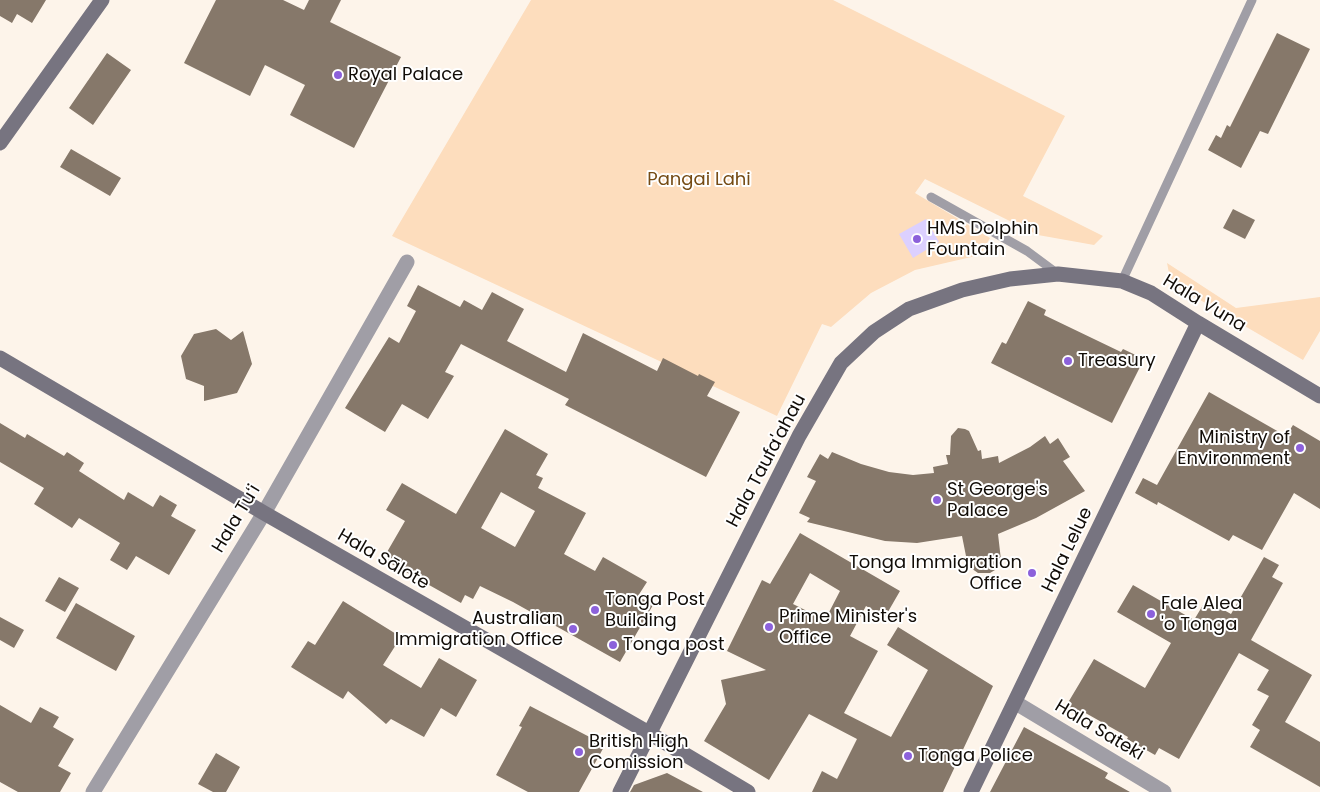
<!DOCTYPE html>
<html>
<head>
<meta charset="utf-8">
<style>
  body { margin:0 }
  canvas { display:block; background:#fdf4ea }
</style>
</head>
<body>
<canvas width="1320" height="792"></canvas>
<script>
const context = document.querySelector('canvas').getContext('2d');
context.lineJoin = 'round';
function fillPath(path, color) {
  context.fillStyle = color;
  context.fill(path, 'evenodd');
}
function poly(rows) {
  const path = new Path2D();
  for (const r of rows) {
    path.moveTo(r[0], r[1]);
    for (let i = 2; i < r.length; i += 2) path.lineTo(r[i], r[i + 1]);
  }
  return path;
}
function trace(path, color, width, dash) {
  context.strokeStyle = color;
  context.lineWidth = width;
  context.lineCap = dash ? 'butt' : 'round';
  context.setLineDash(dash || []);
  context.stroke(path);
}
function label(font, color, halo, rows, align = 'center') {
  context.font = font + ' Poppins,sans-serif';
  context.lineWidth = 4;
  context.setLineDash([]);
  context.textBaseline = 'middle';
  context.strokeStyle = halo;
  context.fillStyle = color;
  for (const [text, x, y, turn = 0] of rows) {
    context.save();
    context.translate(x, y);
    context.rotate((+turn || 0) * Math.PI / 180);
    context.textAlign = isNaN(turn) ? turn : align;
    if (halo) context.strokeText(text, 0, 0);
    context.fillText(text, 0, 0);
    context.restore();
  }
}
fillPath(poly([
  [531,0,833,0,1065,116,1023,196,1103,236,1094,245,1038,235,925,179,915,193,990,238,980,255,915,270,871,293,831,327,822,324,777,416,392,236],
  [1167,263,1236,308,1320,297,1320,331,1303,360,1171,283]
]), '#fdddbd');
fillPath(poly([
  [926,219,939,242,913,258,899,234]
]), '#dcd0ff');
fillPath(poly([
  [0,0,46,0,32,23,17,14,12,23,0,16],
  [216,0,283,0,304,10,309,0,341,0,330,22,401,57,354,148,290,115,305,85,265,65,250,96,184,63],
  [1277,33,1310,49,1268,134,1260,131,1241,168,1208,150,1216,135,1221,138,1227,125,1230,127],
  [107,53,131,70,93,125,69,108],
  [71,149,121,178,110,196,60,167],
  [1233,209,1255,220,1245,239,1223,228],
  [418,285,460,307,464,300,482,310,492,292,524,309,507,341,566,372,583,333,657,371,663,358,698,376,699,374,715,382,707,396,740,412,706,477,565,405,569,399,461,344,445,372,454,376,428,419,402,404,385,432,345,408,389,337,399,343,416,311,407,306],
  [1028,301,1046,310,1044,315,1121,352,1123,349,1144,359,1112,423,991,363,1002,342,1006,344],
  [216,329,231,340,243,331,252,364,237,393,204,401,204,386,186,379,181,356,194,334],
  [1209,392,1286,436,1293,425,1320,441,1320,509,1294,493,1262,550,1233,535,1229,541,1158,502,1157,505,1135,493,1143,478,1157,485],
  [0,423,25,438,27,434,64,456,67,452,84,463,79,471,124,500,128,492,153,507,160,495,177,505,171,516,196,530,169,575,136,556,127,570,110,560,120,543,79,518,72,528,34,504,44,488,0,462],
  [958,428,965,429,969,431,978,451,981,450,982,459,998,456,999,463,1030,447,1045,436,1050,444,1058,438,1070,457,1063,461,1085,491,1036,518,998,534,1001,560,995,570,990,573,978,573,968,566,962,536,917,543,885,541,807,522,810,518,799,513,816,481,807,477,820,454,828,459,832,452,861,464,889,472,913,475,934,473,933,467,948,464,946,455,950,455,951,436],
  [505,429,548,454,536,475,543,478,538,488,586,513,564,554,595,571,603,557,647,582,638,596,653,605,620,662,513,602,480,586,473,599,465,595,461,603,383,559,405,521,386,510,402,483,456,514],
  [501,492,535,511,515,547,481,528],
  [800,533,900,591,885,617,866,606,850,636,878,651,844,713,891,737,928,670,887,645,898,627,993,686,943,792,812,792,822,771,837,779,857,739,809,714,769,780,704,741,726,704,721,680,766,670,727,651,762,580,770,584],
  [810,573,840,591,825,620,793,604],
  [1264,557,1279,565,1272,577,1283,583,1251,640,1312,675,1285,722,1320,742,1320,787,1250,747,1260,730,1252,725,1269,696,1257,690,1269,670,1239,653,1179,759,1159,748,1155,755,1127,739,1128,737,1082,711,1080,714,1066,706,1094,659,1145,688,1171,643,1117,612,1133,585,1194,620,1206,600,1231,614],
  [59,577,79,588,65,612,45,601],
  [343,601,401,637,383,665,421,688,439,658,477,680,456,717,441,708,424,737,391,719,386,724,348,691,343,699,291,667,308,641,315,645],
  [76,603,135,636,116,671,56,638],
  [0,617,24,630,14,648,0,640],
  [0,705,31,723,40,707,59,717,53,727,74,739,58,766,71,773,60,792,18,792,0,782],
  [530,706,605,745,579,792,528,792,496,775,522,727,519,726],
  [1024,727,1108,773,1105,778,1130,792,990,792],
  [216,753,240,767,226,792,213,792,198,784],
  [667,773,703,792,630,792,634,785]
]), '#86786a');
trace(poly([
  [931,197,1027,251,1058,274],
  [1122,281,1252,0]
]), '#a09ea6', 9);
trace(poly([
  [1016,703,1164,792],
  [93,792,264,513,407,262]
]), '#a09ea6', 15);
trace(poly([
  [0,143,102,0],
  [0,358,264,513,649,733,748,792],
  [620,792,799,436,841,363,874,332,909,309,962,290,1010,279,1058,274,1122,281,1151,293,1198,323,1320,396],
  [971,792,1198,323]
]), '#777480', 15);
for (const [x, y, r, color] of [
  [338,75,5,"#8c61db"],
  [917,239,5,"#8c61db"],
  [1068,361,5,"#8c61db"],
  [1300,448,5,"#8c61db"],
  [937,500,5,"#8c61db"],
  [1032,573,5,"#8c61db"],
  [595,610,5,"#8c61db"],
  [1151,614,5,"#8c61db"],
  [769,627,5,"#8c61db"],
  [573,629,5,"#8c61db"],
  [613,645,5,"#8c61db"],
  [579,752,5,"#8c61db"],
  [908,756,5,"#8c61db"]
]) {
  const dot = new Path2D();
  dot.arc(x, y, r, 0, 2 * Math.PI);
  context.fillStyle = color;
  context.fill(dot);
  trace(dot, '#fff', 2);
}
label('18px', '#110c07', '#fff', [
  ["Royal Palace",348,75],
  ["HMS Dolphin",927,229],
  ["Fountain",927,250],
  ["Treasury",1078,361],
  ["Ministry of",1290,438,"right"],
  ["Environment",1290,459,"right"],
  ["St George's",947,490],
  ["Palace",947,511],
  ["Tonga Immigration",1022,563,"right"],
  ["Office",1022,584,"right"],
  ["Tonga Post",605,600],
  ["Building",605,621],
  ["Fale Alea",1161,604],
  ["'o Tonga",1161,625],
  ["Prime Minister's",779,617],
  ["Office",779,638],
  ["Australian",563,619,"right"],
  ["Immigration Office",563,640,"right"],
  ["Tonga post",623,645],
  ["British High",589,742],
  ["Comission",589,763],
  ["Tonga Police",918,756]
], 'left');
label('18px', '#754b14', '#fff', [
  ["Pangai Lahi",699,180]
]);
label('18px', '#110c07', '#fff', [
  ["Hala Vuna",1204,304,31],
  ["Hala Taufa'ahau",767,461,-62],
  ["Hala Tuʻi",237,519,-59],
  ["Hala Lelue",1068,550,-64],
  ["Hala Sālote",383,560,30],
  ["Hala Sateki",1099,731,31]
]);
</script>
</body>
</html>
